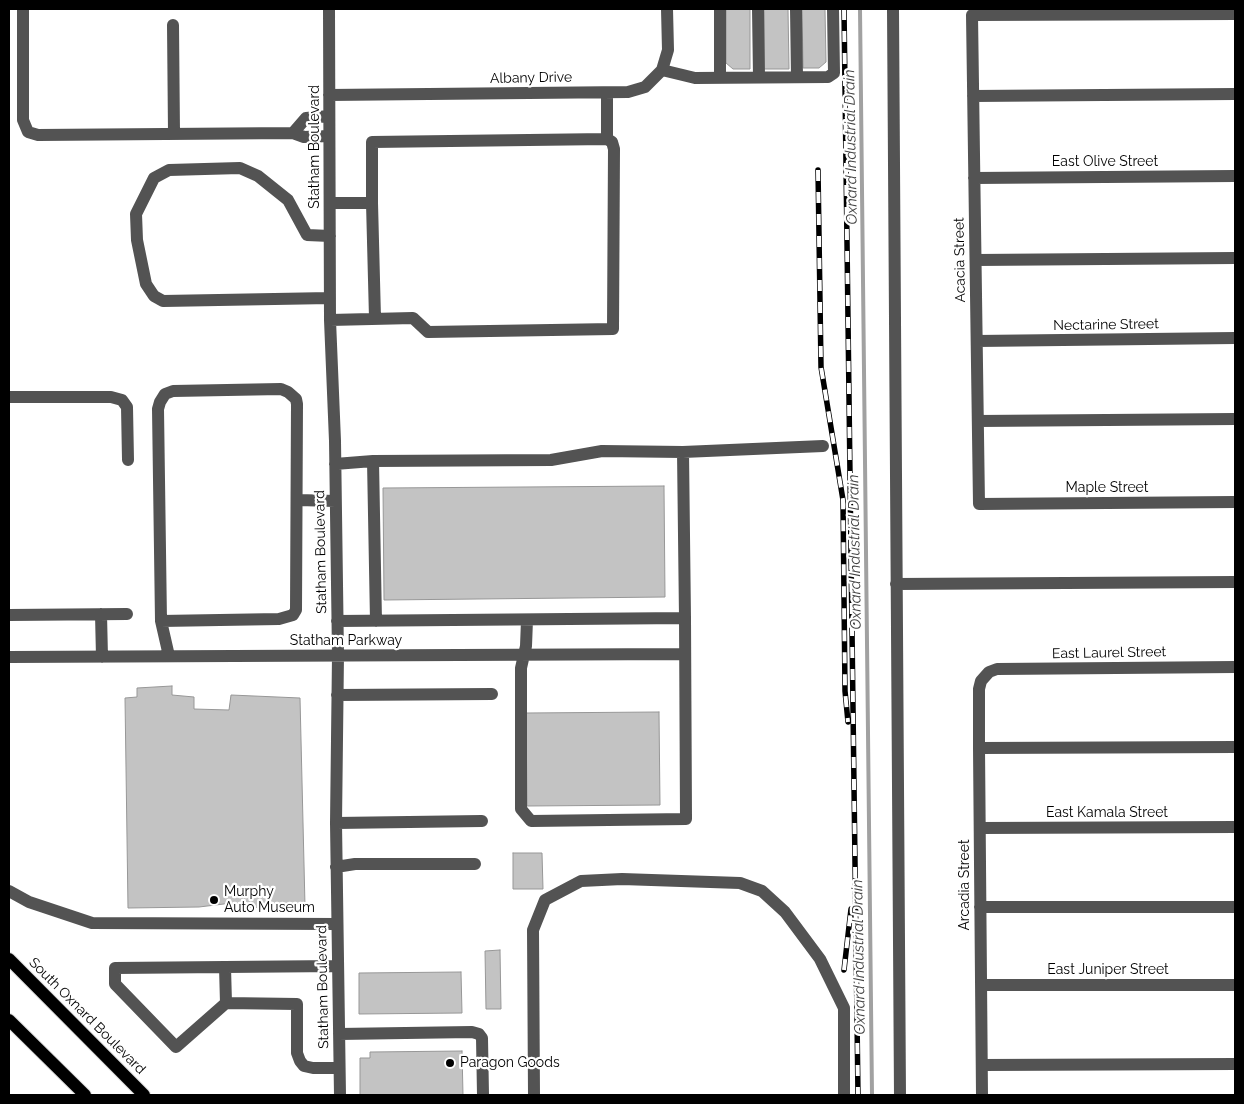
<!DOCTYPE html>
<html>
<head>
<meta charset="utf-8">
<style>
  body { margin:0 }
  #map { position:relative; width:1244px; height:1104px; overflow:hidden; background:#fff; font-family:Raleway,sans-serif }
  canvas { display:block }
  .frame { position:absolute; inset:0; border:10px solid #000; pointer-events:none }
</style>
</head>
<body>
<div id="map">
<canvas width="1244" height="1104"></canvas>
<div class="frame"></div>
</div>
<script>
const context = document.querySelector('canvas').getContext('2d');
context.lineJoin = 'round';
function poly(rows) {
  const path = new Path2D();
  for (const r of rows) {
    path.moveTo(r[0], r[1]);
    for (let i = 2; i < r.length; i += 2) path.lineTo(r[i], r[i + 1]);
  }
  return path;
}
function trace(path, color, width, dash) {
  context.strokeStyle = color;
  context.lineWidth = width;
  context.lineCap = dash ? 'butt' : 'round';
  context.setLineDash(dash || []);
  context.stroke(path);
}
function fillPath(path, color) {
  context.fillStyle = color;
  context.fill(path, 'evenodd');
}
function label(font, color, halo, rows, align = 'center') {
  context.font = font + ' Raleway,sans-serif';
  context.lineWidth = 4.5;
  context.setLineDash([]);
  context.textBaseline = 'middle';
  context.strokeStyle = halo;
  context.fillStyle = color;
  for (const [text, x, y, turn = 0] of rows) {
    context.save();
    context.translate(x, y);
    context.rotate((+turn || 0) * Math.PI / 180);
    context.textAlign = isNaN(turn) ? turn : align;
    if (halo) context.strokeText(text, 0, 0);
    context.fillText(text, 0, 0);
    context.restore();
  }
}
trace(poly([
  [860,9,872,1095]
]), '#a1a1a1', 4);
const building = poly([
  [726,9,750,9,750,69,733,69,726,63,726,9],
  [764,9,788,9,789,69,764,69,764,9],
  [802,9,825,9,826,62,819,68,803,68,802,9],
  [664,486,665,597,384,600,383,488,664,486],
  [172,686,172,695,194,697,194,709,229,710,231,695,300,698,305,906,236,908,232,903,199,907,128,908,125,698,137,697,137,688,172,686],
  [659,712,660,805,527,806,526,713,659,712],
  [513,853,542,853,543,889,513,889,513,853],
  [500,950,501,1009,486,1009,485,951,500,950],
  [461,972,462,1013,359,1014,359,973,461,972],
  [462,1051,463,1095,360,1095,360,1058,370,1058,370,1052,462,1051]
]);
fillPath(building, '#c3c3c3');
trace(building, '#979797', 1);
const major = poly([
  [9,959,144,1095],
  [9,1020,85,1095]
]);
trace(major, '#dbdbdb', 14);
trace(poly([
  [23,9,23,120,28,132,38,135,293,133,304,137,329,136],
  [329,9,330,320,335,441,338,655,336,823,340,1095],
  [720,9,720,78],
  [758,9,759,77],
  [796,9,797,77],
  [893,9,900,1095],
  [1235,14,972,15,979,504,1235,502],
  [173,25,174,133],
  [662,70,695,78,828,77,834,73,833,9],
  [607,93,607,139],
  [329,95,628,92,645,87,662,70,668,50,667,9],
  [973,96,1235,94],
  [293,133,306,118,329,116],
  [974,178,1235,176],
  [330,203,372,203,375,318],
  [330,236,307,235,288,200,258,176,240,168,169,170,154,178,136,214,137,240,146,284,154,296,163,301,330,298],
  [976,260,1235,258],
  [330,320,413,318,428,332,613,329,614,149,612,142,607,139,372,142,372,203],
  [977,341,1235,338],
  [9,397,111,397,122,400,127,407,128,460],
  [978,421,1235,419],
  [683,452,823,446],
  [373,461,376,621],
  [335,464,373,461,551,460,602,451,683,452,685,618,337,621],
  [298,500,335,501],
  [896,584,1235,582],
  [101,614,102,657],
  [9,615,127,614],
  [527,620,526,646,521,668,521,809,531,821,686,819,685,618],
  [161,621,279,619,293,615,296,610,297,404,296,399,288,392,281,389,173,391,165,394,160,402,158,409,161,621,169,656],
  [9,657,684,654],
  [337,695,492,694],
  [979,748,1235,747],
  [336,823,482,821],
  [980,828,1235,827],
  [336,867,355,864,475,864],
  [9,891,29,902,92,923,337,924],
  [980,907,1235,907],
  [338,966,225,967,226,1003,297,1004,297,1053,300,1061,304,1066,313,1068,339,1068],
  [225,967,115,968,115,984,176,1047,226,1003],
  [981,985,1235,985],
  [339,1034,472,1032,479,1034,482,1038,483,1095],
  [982,1065,1235,1064],
  [534,1095,533,930,545,900,581,881,622,879,740,883,762,891,785,912,820,959,844,1008,844,1095],
  [982,1095,979,748,979,689,981,681,989,672,997,669,1235,667]
]), '#535353', 12);
trace(major, '#000', 12);
const rail = poly([
  [844,9,858,1095],
  [818,170,821,367,843,500,845,691,848,722],
  [844,970,851,909]
]);
trace(rail, '#000', 5.5);
trace(rail, '#fff', 4, [11]);
for (const [x, y, r, color] of [
  [214,900,5,"#000"],
  [450,1063,5,"#000"]
]) {
  const dot = new Path2D();
  dot.arc(x, y, r, 0, 2 * Math.PI);
  context.fillStyle = color;
  context.fill(dot);
  trace(dot, '#fff', 2);
}
label('14px', '#000', '#fff', [
  ["Albany Drive",531,78,-1],
  ["Statham Boulevard",315,147,-90],
  ["East Olive Street",1105,162],
  ["Acacia Street",960,260,-91],
  ["Nectarine Street",1106,325,-1],
  ["Maple Street",1107,488],
  ["Statham Boulevard",321,552,-91],
  ["Statham Parkway",346,641],
  ["East Laurel Street",1109,653,-1],
  ["East Kamala Street",1107,813],
  ["Arcadia Street",965,885,-90],
  ["East Juniper Street",1108,970],
  ["Statham Boulevard",323,987,-91],
  ["South Oxnard Boulevard",87,1016,45]
]);
label('14px', '#000', '#fff', [
  ["Murphy",224,892],
  ["Auto Museum",224,908],
  ["Paragon Goods",460,1063]
], 'left');
label('italic 15px', '#424242', '#fff', [
  ["Oxnard Industrial Drain",851,147,-91],
  ["Oxnard Industrial Drain",855,552,-91],
  ["Oxnard Industrial Drain",859,957,-91]
]);
</script>
</body>
</html>
